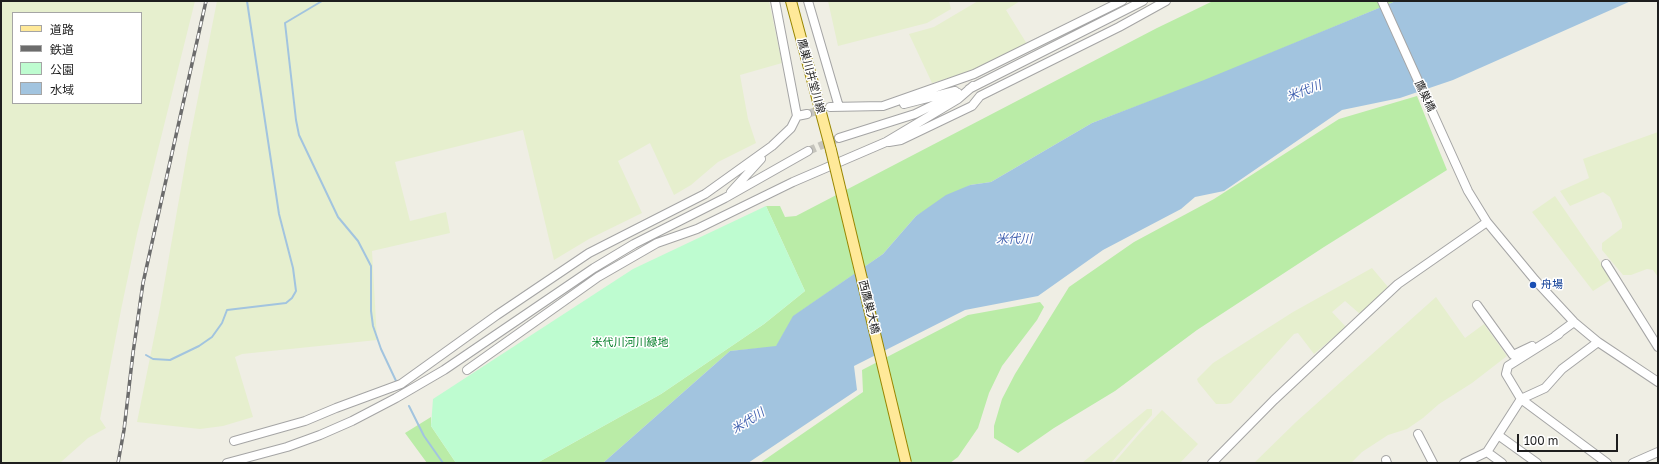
<!DOCTYPE html>
<html>
<head>
<meta charset="utf-8">
<style>
  body { margin:0 }
  #map { position:relative; width:1659px; height:464px; overflow:hidden; background:#efeee4; font-family:"Golos Text","Noto Sans JP",sans-serif }
  canvas { display:block }
  .frame { position:absolute; inset:0; border:2px solid #1e1e1e; pointer-events:none }
  .legend { position:absolute; left:12px; top:12px; width:130px; height:92px; box-sizing:border-box; background:#fff; border:1px solid #a5a5a5; margin:0; padding:5px 7px; list-style:none; font-size:12px; color:#1e1e1e }
  .legend li { display:flex; align-items:center; gap:8px; height:20px }
  .legend b { width:20px; border:1px solid #a5a5a5 }
  .scale { position:absolute; left:1517px; top:434px; width:101px; height:18px; box-sizing:border-box; border:2px solid #1e1e1e; border-top:0; padding-left:5px; font-size:12px; line-height:14px; white-space:nowrap; color:#1e1e1e; -webkit-text-stroke:3px #fff; paint-order:stroke }
</style>
</head>
<body>
<div id="map">
<canvas width="1659" height="464"></canvas>
<div class="frame"></div>
<ul class="legend">
<li><b style="height:5px;background:#ffe999"></b>道路</li>
<li><b style="height:5px;background:#6c6c6c"></b>鉄道</li>
<li><b style="height:11px;background:#befcd0"></b>公園</li>
<li><b style="height:11px;background:#a2c4df"></b>水域</li>
</ul>
<div class="scale">100 m</div>
</div>
<script>
const context = document.querySelector('canvas').getContext('2d');
context.lineJoin = 'round';
function fillPath(path, color) {
  context.fillStyle = color;
  context.fill(path, 'evenodd');
}
function poly(rows) {
  const path = new Path2D();
  for (const r of rows) {
    path.moveTo(r[0], r[1]);
    for (let i = 2; i < r.length; i += 2) path.lineTo(r[i], r[i + 1]);
  }
  return path;
}
function trace(path, color, width, dash) {
  context.strokeStyle = color;
  context.lineWidth = width;
  context.lineCap = dash ? 'butt' : 'round';
  context.setLineDash(dash || []);
  context.stroke(path);
}
function label(font, color, halo, rows, align = 'center') {
  context.font = font + ' "Golos Text","Noto Sans JP",sans-serif';
  context.lineWidth = 3;
  context.setLineDash([]);
  context.textBaseline = 'middle';
  context.strokeStyle = halo;
  context.fillStyle = color;
  for (const [text, x, y, turn = 0] of rows) {
    context.save();
    context.translate(x, y);
    context.rotate((+turn || 0) * Math.PI / 180);
    context.textAlign = isNaN(turn) ? turn : align;
    if (halo) context.strokeText(text, 0, 0);
    context.fillText(text, 0, 0);
    context.restore();
  }
}
fillPath(poly([
  [1,1,195,1,137,234,122,305,100,419,106,428,88,438,61,462,1,463],
  [13,13,141,13,141,103,13,103],
  [217,1,769,1,782,63,740,75,748,119,756,143,718,162,691,185,674,195,650,143,618,161,642,213,589,239,554,260,523,130,395,162,410,221,446,212,450,233,372,251,377,340,242,354,235,357,253,417,223,426,200,429,137,422,160,308,188,148],
  [828,1,949,1,951,9,927,23,838,46],
  [978,1,1020,1,1006,10,1027,44,985,67,932,83,909,34,934,27],
  [1658,132,1658,277,1653,270,1647,269,1631,275,1623,275,1602,250,1602,243,1622,228,1622,223,1610,197,1603,192,1570,206,1560,191,1589,178,1583,159],
  [1555,196,1612,279,1593,291,1532,212],
  [1372,268,1388,287,1360,314,1345,301,1332,312,1346,327,1314,354,1298,333,1294,334,1231,403,1226,404,1216,404,1198,382,1197,379,1213,363,1293,312],
  [1436,297,1465,338,1484,324,1507,356,1472,383,1439,404,1423,418,1407,429,1388,435,1362,452,1351,463,1254,463,1296,422],
  [1147,409,1152,409,1152,415,1111,463,1082,463],
  [1162,410,1198,444,1180,463,1114,463,1139,434]
]), '#e6efce');
fillPath(poly([
  [1213,1,1396,1,1204,81,1092,123,991,182,970,185,916,216,883,254,794,316,776,347,730,351,603,463,537,463,661,394,764,324,805,291,766,206,780,206,785,217,796,216,1157,28],
  [1417,96,1447,170,1324,247,1197,330,1115,391,1054,428,1018,453,994,438,994,426,1002,399,1015,374,1069,287,1134,242,1214,199,1339,119],
  [1040,302,1044,307,1037,320,1002,366,989,393,978,428,958,457,950,463,760,463,863,392,862,370,968,315],
  [431,417,431,426,456,463,427,463,405,433]
]), '#baeca7');
fillPath(poly([
  [766,206,805,291,764,324,661,394,537,463,456,463,431,426,433,399,633,269]
]), '#befcd0');
fillPath(poly([
  [1396,1,1631,1,1453,80,1400,98,1342,110,1224,191,1195,197,1181,209,1103,250,1038,296,965,310,854,366,857,390,748,463,603,463,730,351,776,346,793,316,883,254,916,216,946,195,970,185,991,182,1092,123,1204,80]
]), '#a2c4df');
trace(poly([
  [322,1,285,23,296,120,299,135,338,217,358,241,371,266,371,311,373,326,381,349,397,383],
  [146,355,153,359,170,360,199,346,212,337,222,323,227,310,286,303,292,298,296,291,293,268,279,214,247,1],
  [409,406,424,436,443,463]
]), '#a2c4df', 2);
trace(poly([
  [807,114,826,108],
  [808,151,839,138]
]), '#c5c4bc', 8, [8, 4]);
const minor = poly([
  [808,1,839,107],
  [1382,1,1468,191,1487,222,1535,280,1574,322,1598,342,1658,382],
  [969,89,1143,1],
  [904,104,955,91],
  [830,107,883,106,974,74,1122,1],
  [797,116,807,114],
  [839,138,915,114,958,93],
  [889,142,901,140,972,106,980,96,1119,27,1166,1],
  [731,192,761,159],
  [1606,264,1658,347],
  [1477,305,1513,355,1532,346],
  [1559,334,1508,366,1506,374,1521,399,1607,463],
  [1555,336,1574,322],
  [467,370,598,277,657,243,697,229,793,182,886,142,958,99,973,86],
  [1418,434,1433,463],
  [1498,435,1537,463],
  [234,441,305,421,336,408,401,384,497,315,589,253,705,194,772,146,791,128,797,116,775,1],
  [1487,452,1502,463],
  [1386,460,1387,463],
  [227,463,287,447,320,435,352,421,396,398,444,370,594,268,634,244,725,198,808,151],
  [1212,463,1274,400,1398,284,1487,222],
  [1464,463,1487,452,1521,399,1545,388,1562,369,1598,342],
  [1633,463,1658,452]
]);
const major = poly([
  [791,1,831,150]
]);
trace(minor, '#a5a5a5', 10);
trace(major, '#988600', 12);
trace(minor, '#fff', 8);
trace(major, '#ffe999', 10);
const rail = poly([
  [118,463,124,430,133,353,143,283,206,1]
]);
trace(rail, '#6c6c6c', 3.5);
trace(rail, '#fff', 2, [6]);
const majorBridge = poly([
  [831,150,906,463]
]);
trace(majorBridge, '#988600', 12, []);
trace(majorBridge, '#ffe999', 10);
for (const [x, y, r, color] of [
  [1533,285,4,"#1a4fb4"]
]) {
  const dot = new Path2D();
  dot.arc(x, y, r, 0, 2 * Math.PI);
  context.fillStyle = color;
  context.fill(dot);
  trace(dot, '#fff', 1.5);
}
label('11px', '#1e1e1e', '#fff', [
  ["鷹巣川井堂川線",811,76,75],
  ["鷹巣橋",1425,96,65],
  ["西鷹巣大橋",869,307,76]
]);
label('11px', '#164399', '#fff', [
  ["舟場",1541,285]
], 'left');
label('11px', '#07812b', '#fff', [
  ["米代川河川緑地",630,343]
]);
label('italic 12px', '#4665b2', '#fff', [
  ["米代川",1304,91,-21],
  ["米代川",1014,239],
  ["米代川",748,421,-32]
]);
</script>
</body>
</html>
